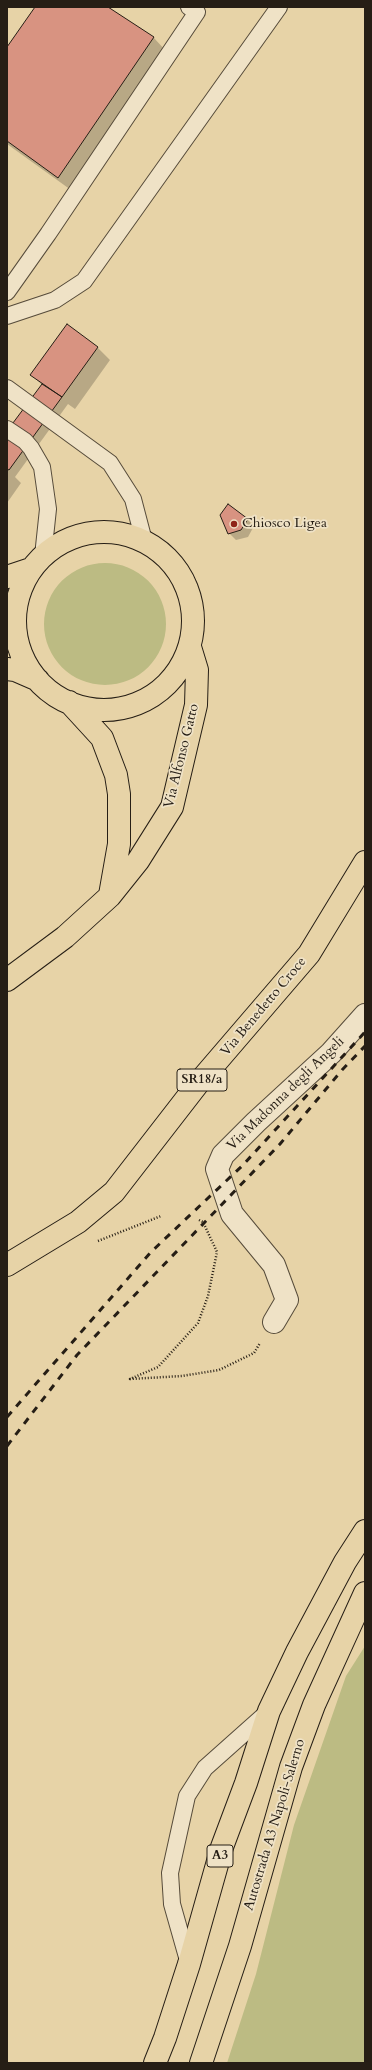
<!DOCTYPE html>
<html>
<head>
<meta charset="utf-8">
<style>
  body { margin:0 }
  #map { position:relative; width:372px; height:2070px; overflow:hidden; background:#e7d3a7; font-family:Cardo,serif }
  canvas { display:block }
  .frame { position:absolute; inset:0; border:8px solid #261e15; pointer-events:none }
</style>
</head>
<body>
<div id="map">
<canvas width="372" height="2070"></canvas>
<div class="frame"></div>
</div>
<script>
const context = document.querySelector('canvas').getContext('2d');
context.lineJoin = 'round';
function fillPath(path, color) {
  context.fillStyle = color;
  context.fill(path, 'evenodd');
}
function poly(rows) {
  const path = new Path2D();
  for (const r of rows) {
    if (r.length === 3) {
      path.moveTo(r[0] + r[2], r[1]);
      path.arc(r[0], r[1], r[2], 0, 2 * Math.PI);
      continue;
    }
    path.moveTo(r[0], r[1]);
    for (let i = 2; i < r.length; i += 2) path.lineTo(r[i], r[i + 1]);
  }
  return path;
}
function trace(path, color, width, dash) {
  context.strokeStyle = color;
  context.lineWidth = width;
  context.lineCap = dash ? 'butt' : 'round';
  context.setLineDash(dash || []);
  context.stroke(path);
}
function label(font, color, halo, rows, align = 'center') {
  context.font = font + ' Cardo,serif';
  context.lineWidth = 3.5;
  context.setLineDash([]);
  context.textBaseline = 'middle';
  context.strokeStyle = halo;
  context.fillStyle = color;
  for (const [text, x, y, turn = 0] of rows) {
    context.save();
    context.translate(x, y);
    context.rotate((+turn || 0) * Math.PI / 180);
    context.textAlign = isNaN(turn) ? turn : align;
    if (halo) context.strokeText(text, 0, 0);
    context.fillText(text, 0, 0);
    context.restore();
  }
}
fillPath(poly([
  [105,624,61],
  [365,1646,365,2063,227,2063,256,1974,294,1825,346,1676]
]), '#bcbb83');
fillPath(poly([
  [37,7,107,7,154,38,166,51,71,190,7,144,7,49],
  [97,347,110,360,75,409,68,404,15,477,21,483,7,503,7,433,42,385,32,375],
  [248,520,254,526,248,537,236,540,229,533]
]), '#0003');
const building = poly([
  [35,7,108,7,154,37,58,178,7,141,7,47,35,7],
  [67,324,98,347,62,397,30,375,67,324],
  [42,384,62,397,9,470,7,469,7,431,42,384],
  [228,504,248,519,241,530,228,534,220,515,228,504]
]);
fillPath(building, '#d89381');
trace(building, '#261e15', 1);
const service = poly([
  [7,292,48,234,197,12,189,7],
  [7,316,55,300,84,281,279,7],
  [7,388,110,463,133,499,144,541],
  [7,429,25,441,31,448,42,467,48,509,43,556],
  [189,1964,172,1904,170,1873,187,1796,205,1768,269,1711]
]);
const minor = poly([
  [274,1322,287,1300,274,1265,232,1214,217,1169,223,1155,256,1122,331,1053,365,1015]
]);
const primary = poly([
  [104,621,89],
  [7,577,31,569],
  [7,669,15,670,38,680],
  [69,702,102,738,116,775,119,794,119,844,110,895],
  [7,980,65,937,110,896,138,861,172,807,196,705,197,670,190,647],
  [7,1265,78,1222,114,1192,200,1081,309,954,365,862]
]);
const motorway = poly([
  [155,2063,165,2038,189,1964,222,1847,246,1783,269,1711,297,1652,345,1562,365,1531],
  [201,2063,240,1946,291,1767,314,1705,365,1593]
]);
trace(service, '#564b3a', 18);
trace(minor, '#564b3a', 24);
trace(primary, '#261e15', 24);
trace(motorway, '#261e15', 24);
trace(poly([
  [199,1220,203,1222,217,1252,208,1296,198,1323,158,1367,130,1379,182,1376,219,1370,254,1353,260,1343],
  [98,1241,161,1216]
]), '#261e15', 2.5, [1, 2]);
trace(service, '#efe2c6', 16);
trace(minor, '#efe2c6', 22);
trace(primary, '#e7d3a7', 22);
trace(motorway, '#e7d3a7', 22);
trace(poly([
  [7,1417,151,1252,243,1165,365,1032],
  [7,1446,77,1355,280,1144,342,1070,365,1046]
]), '#261e15', 3, [7, 7]);
for (const [x, y, r, color] of [
  [234,524,4,"#8f2418"]
]) {
  const dot = new Path2D();
  dot.arc(x, y, r, 0, 2 * Math.PI);
  context.fillStyle = color;
  context.fill(dot);
  trace(dot, '#efe2c6', 1.5);
}
for (const [x, y, w] of [
  [202,1080,50],
  [220,1856,26]
]) {
  const box = new Path2D();
  box.roundRect(x - w / 2, y - 11, w, 22, 3);
  context.fillStyle = '#efe2c6';
  context.fill(box);
  trace(box, '#261e15', 1);
}
label('bold 13px', '#261e15', null, [
  ["SR18/a",202,1080],
  ["A3",220,1856]
]);
label('14px', '#261e15', '#efe2c6', [
  ["Chiosco Ligea",242,524]
], 'left');
label('14px', '#261e15', '#efe2c6', [
  ["Via Alfonso Gatto",182,756,-76],
  ["Via Benedetto Croce",264,1007,-50],
  ["Via Madonna degli Angeli",286,1094,-44],
  ["Autostrada A3 Napoli-Salerno",275,1825,-73]
]);
</script>
</body>
</html>
